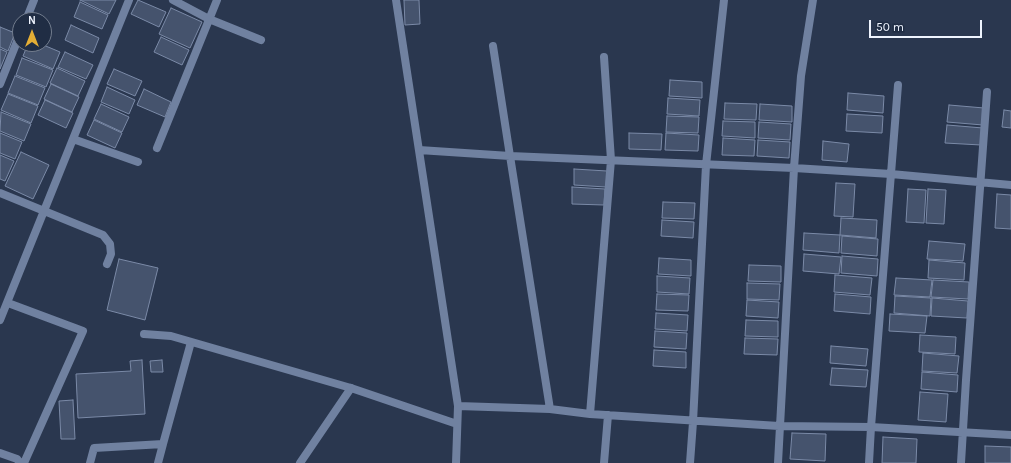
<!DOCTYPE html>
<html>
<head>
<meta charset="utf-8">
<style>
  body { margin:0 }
  #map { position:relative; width:1011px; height:463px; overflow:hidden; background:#2a374f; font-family:Karla,sans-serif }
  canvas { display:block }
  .north { position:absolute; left:12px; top:12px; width:40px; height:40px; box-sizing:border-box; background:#202d44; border:1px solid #737d8e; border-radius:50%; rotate:0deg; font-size:11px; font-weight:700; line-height:16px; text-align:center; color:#eff4fe }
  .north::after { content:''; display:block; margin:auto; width:14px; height:18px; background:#e4ae35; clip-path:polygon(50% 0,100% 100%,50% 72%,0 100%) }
  .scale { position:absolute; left:869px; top:20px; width:113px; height:18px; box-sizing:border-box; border:2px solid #eff4fe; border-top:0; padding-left:5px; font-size:12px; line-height:14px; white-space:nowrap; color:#eff4fe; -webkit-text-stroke:3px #202d44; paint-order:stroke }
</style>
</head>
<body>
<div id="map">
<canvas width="1011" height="463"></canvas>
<div class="north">N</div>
<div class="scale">50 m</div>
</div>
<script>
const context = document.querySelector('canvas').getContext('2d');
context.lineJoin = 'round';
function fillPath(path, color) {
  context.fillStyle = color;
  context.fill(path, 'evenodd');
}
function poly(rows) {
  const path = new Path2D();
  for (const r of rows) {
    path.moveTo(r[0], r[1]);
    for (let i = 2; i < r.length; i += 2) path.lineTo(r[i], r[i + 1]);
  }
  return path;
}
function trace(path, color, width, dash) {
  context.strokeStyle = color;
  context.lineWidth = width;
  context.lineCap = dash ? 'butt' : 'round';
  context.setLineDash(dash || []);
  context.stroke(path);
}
const building = poly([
  [80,0,116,0,109,14,80,0],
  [138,0,166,12,159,27,131,14,138,0],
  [404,0,419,0,420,24,405,25,404,0],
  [80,2,108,15,102,29,74,17,80,2],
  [171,8,202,22,190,48,159,34,171,8],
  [71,25,99,38,93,53,65,40,71,25],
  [0,27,15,33,8,51,0,47,0,27],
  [161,37,189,50,182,65,154,52,161,37],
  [28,44,41,44,60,52,53,69,23,56,28,44],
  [0,49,7,52,0,69,0,49],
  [65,52,93,65,86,79,58,67,65,52],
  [22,58,53,70,46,87,16,75,22,58],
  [57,68,85,81,78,96,50,83,57,68],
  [114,69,142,81,135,96,107,84,114,69],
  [15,76,45,88,38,105,8,93,15,76],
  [670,80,702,82,702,98,669,96,670,80],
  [51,84,79,97,72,112,44,99,51,84],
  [107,87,135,100,129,114,101,102,107,87],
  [144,89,171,102,165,117,137,105,144,89],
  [848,93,884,96,883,113,847,110,848,93],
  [8,94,38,106,31,123,1,110,8,94],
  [668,98,700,100,699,116,667,114,668,98],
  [45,100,73,113,66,128,38,115,45,100],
  [725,103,757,104,756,120,724,119,725,103],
  [101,104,129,117,122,132,94,119,101,104],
  [760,104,792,106,792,122,759,120,760,104],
  [949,105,984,108,983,125,947,122,949,105],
  [1004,110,1011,111,1011,128,1002,127,1004,110],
  [1,112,31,124,24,141,0,131,1,112],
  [847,114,883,116,882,133,846,131,847,114],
  [667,116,699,117,698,133,666,132,667,116],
  [94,120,122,133,115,148,87,135,94,120],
  [723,121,755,122,755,138,722,136,723,121],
  [759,122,791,124,790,140,758,138,759,122],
  [947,125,983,128,981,145,945,143,947,125],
  [0,133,22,142,15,159,0,153,0,133],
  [629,133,662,134,661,150,629,149,629,133],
  [666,133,699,135,698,151,665,150,666,133],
  [723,138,755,140,754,156,722,155,723,138],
  [758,140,790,142,789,158,757,156,758,140],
  [823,141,849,144,847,162,822,160,823,141],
  [21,152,49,165,33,199,5,186,21,152],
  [0,155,14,161,5,181,0,179,0,155],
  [574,169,607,171,606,187,574,185,574,169],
  [836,183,855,184,853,217,834,216,836,183],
  [572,187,605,189,604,205,572,204,572,187],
  [908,189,926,190,924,223,906,222,908,189],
  [928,189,946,190,944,224,926,223,928,189],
  [997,194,1011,195,1011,229,995,228,997,194],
  [663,202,695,203,694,219,662,218,663,202],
  [841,218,877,220,876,238,840,235,841,218],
  [662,220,694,222,693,238,661,236,662,220],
  [804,233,840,235,839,253,803,250,804,233],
  [842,236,878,239,877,256,841,253,842,236],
  [929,241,965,244,963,261,927,259,929,241],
  [804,254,841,257,839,274,803,271,804,254],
  [842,256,878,259,877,276,841,273,842,256],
  [659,258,691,260,691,276,658,274,659,258],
  [119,259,158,268,145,320,107,310,119,259],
  [929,260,965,263,964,280,928,278,929,260],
  [749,265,781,266,781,282,748,281,749,265],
  [835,275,872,278,870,295,834,292,835,275],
  [657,276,690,278,689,294,657,292,657,276],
  [896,278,932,280,930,297,894,295,896,278],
  [933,280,969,282,968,299,931,297,933,280],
  [747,283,780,284,779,300,747,299,747,283],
  [657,294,689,295,688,311,656,310,657,294],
  [835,294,871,297,870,314,834,311,835,294],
  [895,296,931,298,930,316,894,313,895,296],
  [932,298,968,301,967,318,931,316,932,298],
  [747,300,779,302,778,318,746,316,747,300],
  [656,313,688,315,687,331,655,329,656,313],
  [890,314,927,316,925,333,889,331,890,314],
  [746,320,778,321,778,337,745,336,746,320],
  [655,331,687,333,686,349,654,347,655,331],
  [920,335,956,337,955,354,919,352,920,335],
  [745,338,778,339,777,355,744,354,745,338],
  [831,346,868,349,866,366,830,363,831,346],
  [654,350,686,352,686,368,653,366,654,350],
  [923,353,959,356,957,373,922,371,923,353],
  [142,360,145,414,78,418,76,374,131,371,130,361,142,360],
  [162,360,163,372,151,372,150,361,162,360],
  [832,368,868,370,866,387,830,385,832,368],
  [922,372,958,375,957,392,921,389,922,372],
  [920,392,948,394,946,422,918,420,920,392],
  [73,400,75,439,61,439,59,401,73,400],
  [792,433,826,434,825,461,790,459,792,433],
  [883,437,917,439,916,463,882,463,883,437],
  [985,446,1011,447,1011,463,985,463,985,446]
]);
fillPath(building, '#45536d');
trace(building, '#7b8aa7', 1);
trace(poly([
  [300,463,351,388]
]), '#7081a0', 8);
trace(poly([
  [173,0,209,19,261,40],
  [396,0,458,406,456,463],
  [26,20,34,0],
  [493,46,510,156,550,409],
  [0,84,20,34],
  [73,139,138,162],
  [157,148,217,0],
  [419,150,510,156,794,168,891,174,1011,185],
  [0,193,103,235,110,244,111,254,107,264],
  [8,303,83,331,24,463],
  [0,320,129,0],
  [144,334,171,336,351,388,457,424],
  [458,406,550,409,590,414,779,426,871,427,1011,435],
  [590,414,611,160,604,57],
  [0,453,17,459,20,463],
  [90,463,94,448,163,444,191,342],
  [158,463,163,444],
  [604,463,608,415],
  [690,463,693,422,706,165,724,0],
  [778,463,794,168,801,76,813,0],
  [869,463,871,427,898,85],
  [961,463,966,380,987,92]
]), '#7081a0', 8);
</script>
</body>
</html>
